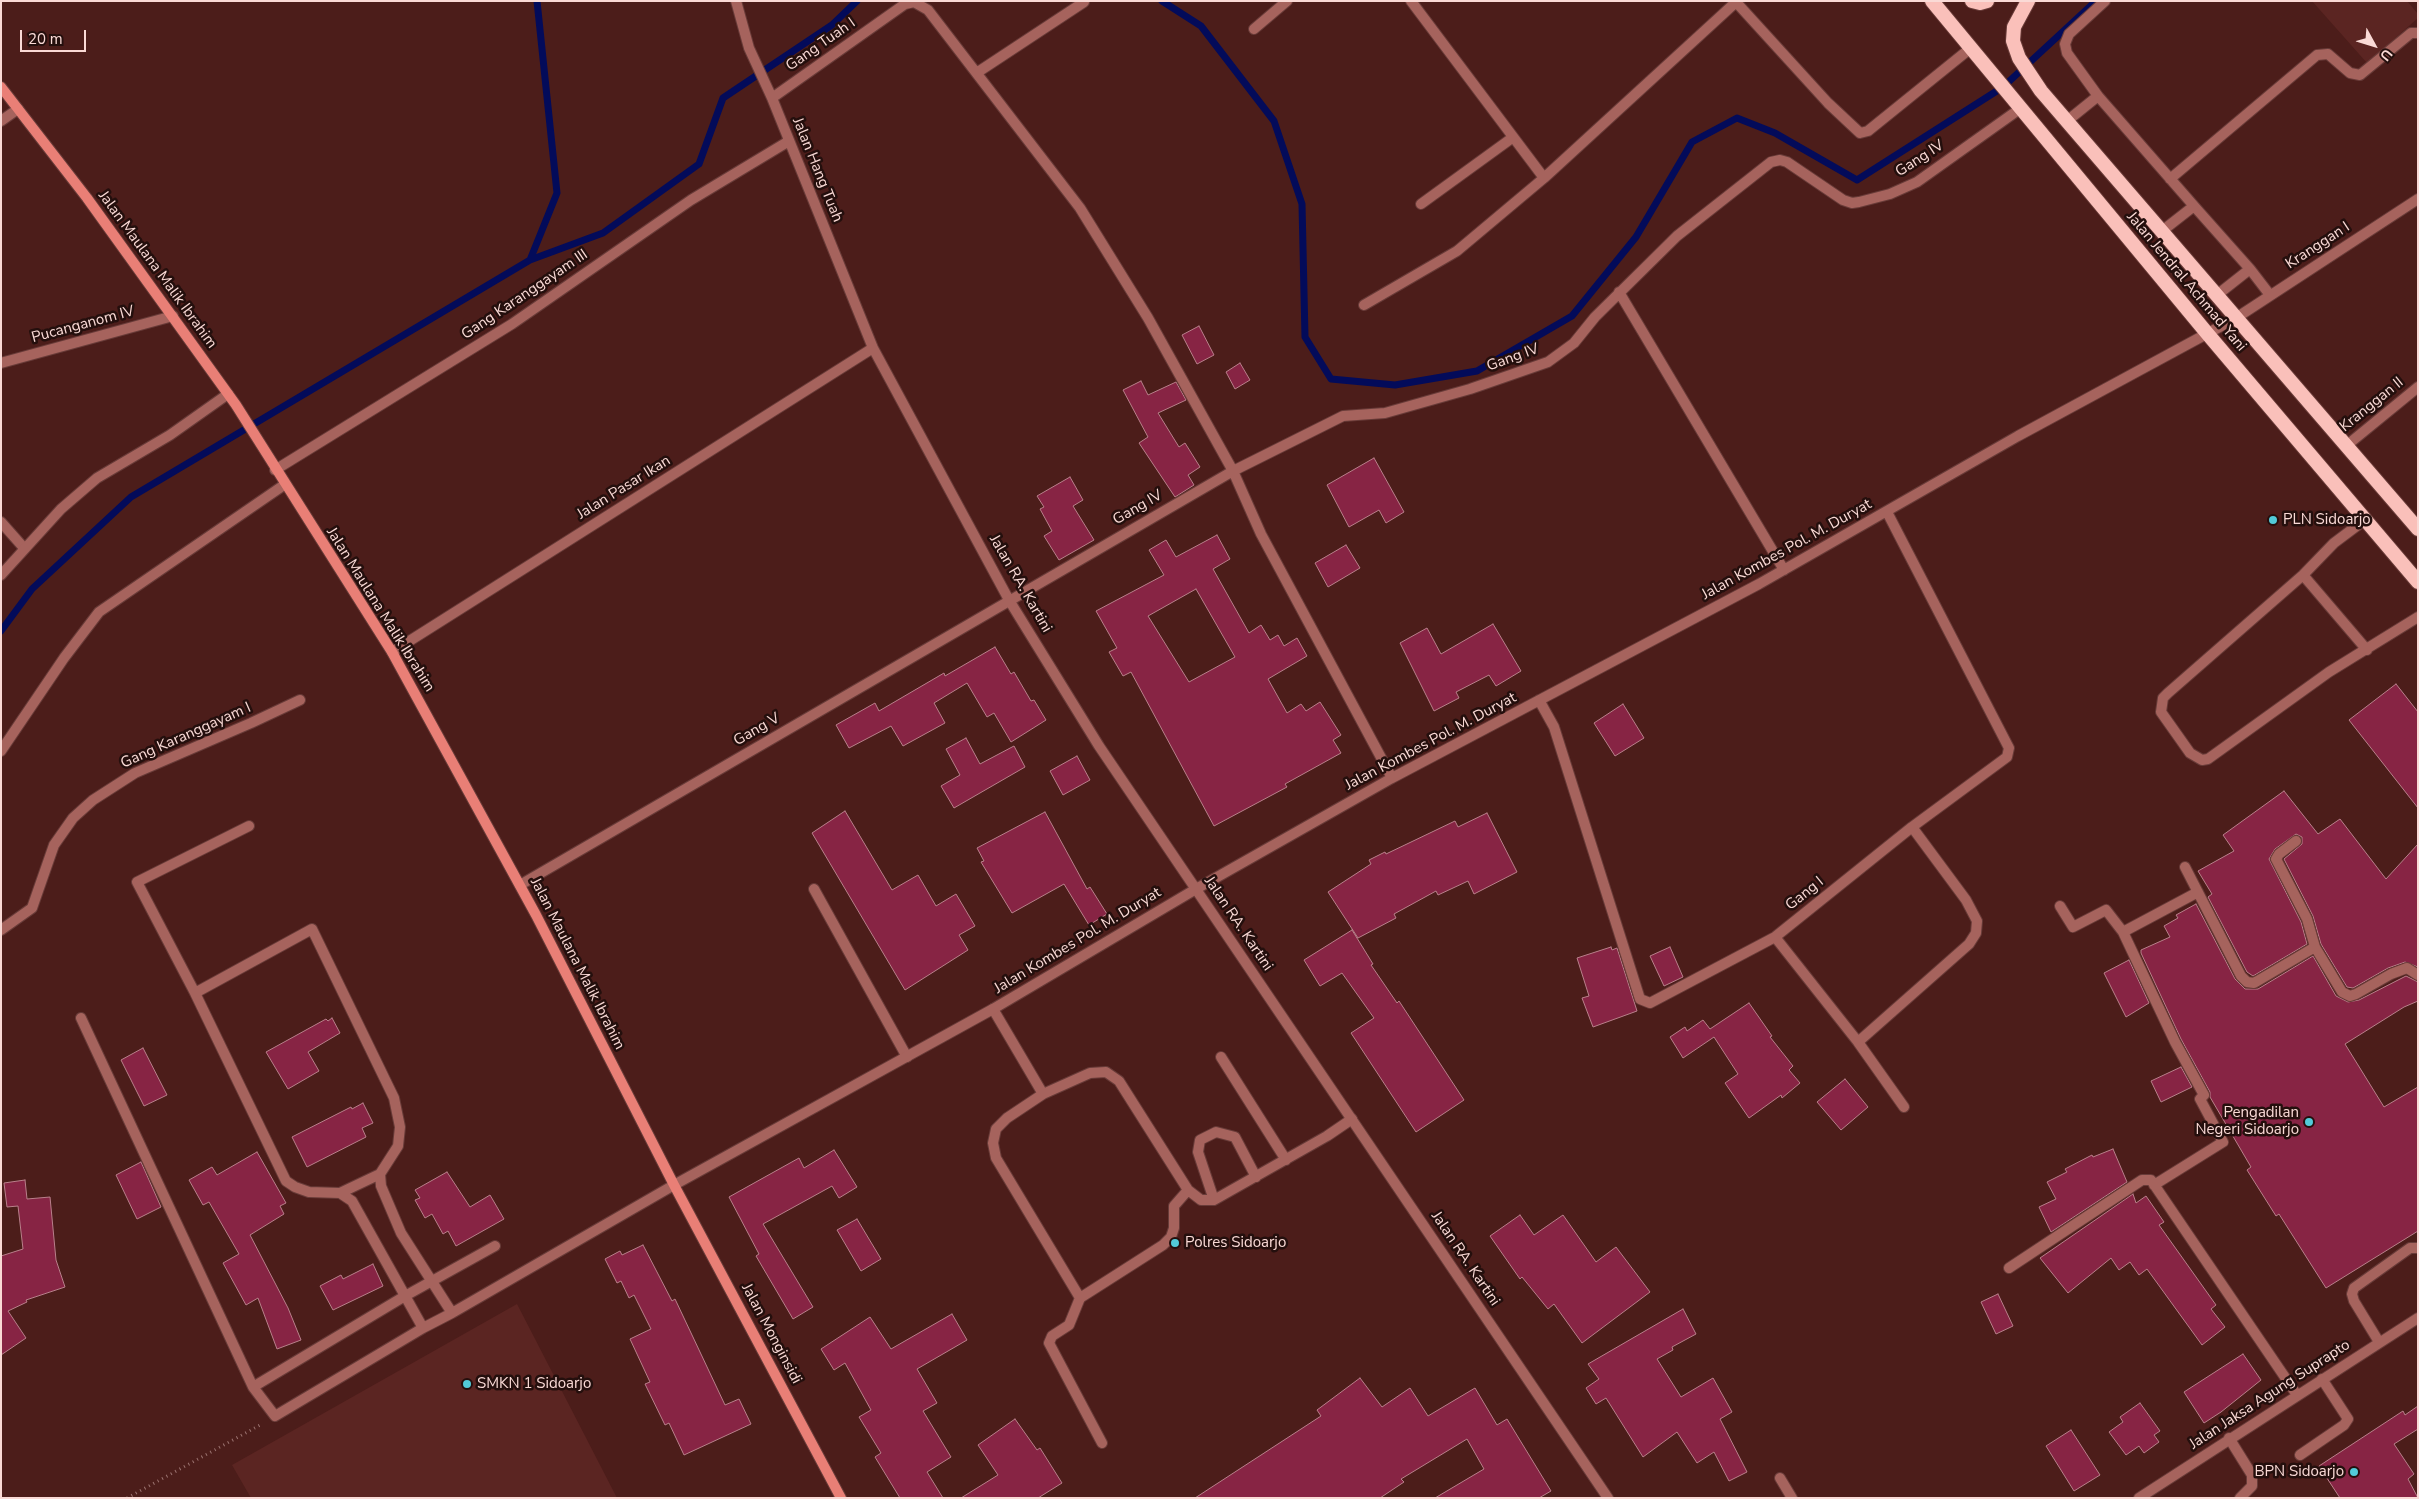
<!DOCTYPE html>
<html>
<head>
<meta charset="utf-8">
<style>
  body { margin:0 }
  #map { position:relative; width:2419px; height:1499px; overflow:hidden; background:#4c1d1a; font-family:"Nunito Sans",sans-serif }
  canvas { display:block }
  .frame { position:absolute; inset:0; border:2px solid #fadad6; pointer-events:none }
  .north { position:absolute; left:2349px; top:20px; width:50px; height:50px; -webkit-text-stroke:4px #240f0d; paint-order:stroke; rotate:129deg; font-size:14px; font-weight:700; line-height:20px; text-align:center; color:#fadad6 }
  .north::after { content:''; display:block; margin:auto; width:18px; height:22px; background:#fadad6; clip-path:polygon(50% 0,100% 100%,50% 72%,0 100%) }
  .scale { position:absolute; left:20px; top:30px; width:66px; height:22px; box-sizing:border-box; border:2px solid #fadad6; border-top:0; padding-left:6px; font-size:15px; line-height:18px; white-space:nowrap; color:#fadad6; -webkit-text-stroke:4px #240f0d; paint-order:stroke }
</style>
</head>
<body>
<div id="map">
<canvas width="2419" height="1499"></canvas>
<div class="frame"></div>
<div class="north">U</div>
<div class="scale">20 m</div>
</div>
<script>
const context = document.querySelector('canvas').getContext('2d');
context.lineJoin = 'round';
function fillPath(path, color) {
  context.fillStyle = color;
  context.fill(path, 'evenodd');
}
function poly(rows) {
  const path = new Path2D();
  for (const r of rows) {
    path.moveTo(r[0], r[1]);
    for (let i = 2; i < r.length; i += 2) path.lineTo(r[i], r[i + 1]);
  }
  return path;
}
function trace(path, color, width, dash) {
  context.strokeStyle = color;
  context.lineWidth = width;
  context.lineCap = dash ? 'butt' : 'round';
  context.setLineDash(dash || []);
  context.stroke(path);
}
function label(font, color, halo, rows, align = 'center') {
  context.font = font + ' "Nunito Sans",sans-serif';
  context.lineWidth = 5;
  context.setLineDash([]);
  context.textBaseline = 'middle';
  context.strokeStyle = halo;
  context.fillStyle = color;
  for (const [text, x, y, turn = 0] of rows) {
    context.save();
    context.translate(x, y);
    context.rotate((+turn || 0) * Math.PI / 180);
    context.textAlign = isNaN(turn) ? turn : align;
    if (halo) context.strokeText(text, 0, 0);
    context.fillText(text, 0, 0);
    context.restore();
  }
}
fillPath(poly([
  [2312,1,2407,1,2418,14,2418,18,2367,63],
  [517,1304,617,1498,251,1498,232,1465]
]), '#5b2522');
trace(poly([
  [1162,1,1201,26,1274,121,1302,204,1305,337,1331,379,1395,385,1477,371,1572,316,1636,237,1692,142,1737,118,1775,133,1857,180,2003,87,2096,1],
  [530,260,603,233,699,164,723,98,832,25,857,1],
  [1,631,32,589,131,497,530,260,557,193,537,1]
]), '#030b5a', 7);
const building = poly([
  [1199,326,1214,355,1197,364,1182,335,1199,326],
  [1240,363,1250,380,1235,389,1226,372,1240,363],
  [1141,381,1148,395,1176,382,1186,400,1158,413,1179,447,1185,443,1200,467,1188,475,1194,485,1175,497,1139,443,1148,437,1123,390,1141,381],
  [1374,458,1404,512,1386,523,1379,510,1349,527,1327,485,1374,458],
  [1070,477,1083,500,1073,506,1094,540,1059,560,1044,536,1052,531,1040,509,1044,507,1037,496,1070,477],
  [1217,535,1230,559,1213,569,1249,633,1261,625,1270,640,1278,635,1284,646,1297,638,1307,656,1268,679,1287,713,1301,704,1306,711,1320,702,1341,735,1333,740,1341,753,1285,784,1287,787,1214,826,1131,672,1123,676,1109,652,1117,648,1096,611,1164,575,1149,550,1166,540,1176,557,1217,535],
  [1196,589,1235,657,1189,682,1148,616,1196,589],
  [1346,545,1360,568,1328,587,1315,563,1346,545],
  [1493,624,1521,671,1496,686,1489,675,1456,692,1459,698,1434,711,1400,643,1427,628,1441,654,1493,624],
  [995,647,1011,674,1014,672,1031,701,1034,700,1046,720,1011,742,994,713,987,717,967,683,934,703,945,723,903,746,891,726,849,748,836,725,875,703,879,711,944,673,945,676,995,647],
  [2396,684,2418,712,2418,808,2349,720,2396,684],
  [1623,704,1644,738,1615,756,1594,723,1623,704],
  [966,738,980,764,1014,746,1025,767,954,808,941,786,960,775,946,749,966,738],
  [1077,756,1090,780,1063,795,1050,771,1077,756],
  [2284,791,2318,834,2340,819,2386,879,2418,844,2418,967,2405,962,2388,968,2353,988,2347,987,2321,944,2313,916,2284,859,2302,844,2302,837,2296,834,2275,849,2269,859,2301,922,2307,944,2253,976,2247,972,2208,897,2212,894,2198,871,2234,851,2223,835,2284,791],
  [845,811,892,890,918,875,936,906,956,894,975,926,959,935,968,950,905,990,812,833,845,811],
  [1045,812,1087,889,1090,887,1107,914,1089,925,1064,884,1012,913,981,862,984,861,977,848,1045,812],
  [1487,813,1517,872,1474,894,1468,881,1438,895,1436,891,1394,914,1396,918,1358,938,1328,892,1371,864,1369,860,1385,852,1386,854,1455,821,1458,827,1487,813],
  [2196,904,2235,979,2245,989,2258,989,2313,956,2336,996,2348,1002,2359,1000,2406,976,2418,982,2418,1001,2404,1007,2345,1044,2384,1107,2418,1087,2418,1231,2326,1288,2279,1214,2276,1216,2247,1170,2251,1167,2210,1097,2210,1092,2181,1039,2141,953,2141,950,2170,937,2164,926,2178,918,2176,915,2196,904],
  [1352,930,1373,964,1371,965,1397,1003,1399,1001,1464,1100,1416,1132,1351,1033,1374,1018,1342,973,1320,986,1304,960,1352,930],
  [1611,947,1612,950,1617,948,1637,1011,1593,1027,1582,998,1589,996,1577,958,1611,947],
  [1670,947,1683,977,1664,986,1650,956,1670,947],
  [2129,960,2149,1003,2126,1017,2104,973,2129,960],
  [1749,1003,1772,1036,1770,1037,1793,1066,1789,1070,1800,1083,1782,1098,1781,1095,1749,1118,1725,1083,1738,1074,1714,1037,1683,1058,1670,1037,1685,1027,1687,1031,1703,1020,1710,1029,1749,1003],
  [332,1018,340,1033,308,1052,319,1071,288,1089,266,1052,326,1019,328,1021,332,1018],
  [143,1048,167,1095,144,1106,121,1060,143,1048],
  [2181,1067,2192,1087,2161,1102,2151,1081,2181,1067],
  [1845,1079,1868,1107,1841,1130,1817,1102,1845,1079],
  [363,1103,373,1123,362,1128,366,1137,307,1167,292,1137,351,1107,352,1109,363,1103],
  [2113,1149,2127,1182,2051,1232,2039,1207,2056,1199,2047,1182,2067,1172,2065,1169,2092,1155,2093,1157,2113,1149],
  [834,1150,857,1187,839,1198,832,1186,763,1224,813,1307,793,1319,756,1256,759,1254,729,1197,799,1158,804,1168,834,1150],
  [257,1152,286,1203,280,1206,284,1214,250,1235,288,1308,301,1340,277,1349,258,1298,246,1305,223,1263,239,1254,209,1202,203,1205,189,1180,212,1167,217,1175,257,1152],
  [141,1162,161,1207,137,1219,116,1175,141,1162],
  [447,1172,470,1207,490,1195,504,1219,456,1246,448,1231,443,1234,432,1214,425,1218,415,1200,420,1198,415,1190,447,1172],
  [25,1180,27,1199,50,1197,56,1260,65,1287,26,1300,27,1302,8,1311,26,1338,1,1355,1,1256,23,1249,18,1206,7,1207,4,1183,25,1180],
  [2133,1194,2136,1203,2146,1196,2164,1222,2159,1225,2216,1305,2211,1309,2225,1327,2202,1345,2147,1269,2139,1275,2130,1262,2119,1270,2111,1258,2068,1293,2040,1258,2133,1194],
  [1520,1215,1534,1235,1563,1215,1596,1262,1616,1247,1650,1292,1582,1343,1554,1304,1548,1309,1522,1277,1520,1279,1490,1236,1520,1215],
  [857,1219,881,1259,861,1271,837,1230,857,1219],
  [643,1245,672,1301,675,1299,725,1405,739,1399,751,1424,684,1455,669,1423,665,1425,645,1384,650,1382,630,1339,651,1329,634,1295,629,1298,621,1281,617,1283,605,1259,620,1251,622,1255,643,1245],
  [373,1264,383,1286,333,1310,320,1286,341,1275,343,1279,373,1264],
  [1998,1294,2013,1326,1996,1334,1981,1302,1998,1294],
  [1683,1309,1696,1334,1672,1347,1673,1350,1657,1359,1681,1397,1713,1378,1732,1412,1720,1419,1747,1472,1729,1481,1714,1452,1697,1463,1677,1432,1643,1457,1606,1398,1596,1404,1586,1388,1599,1379,1588,1364,1683,1309],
  [952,1314,967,1340,917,1369,937,1403,923,1411,951,1457,927,1472,943,1498,900,1498,875,1457,881,1453,859,1417,871,1410,845,1363,834,1370,821,1349,870,1317,891,1349,952,1314],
  [2243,1354,2261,1380,2221,1412,2204,1423,2184,1392,2243,1354],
  [1360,1378,1382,1407,1410,1388,1428,1416,1475,1388,1497,1425,1507,1419,1551,1491,1539,1498,1435,1498,1484,1469,1467,1439,1401,1479,1404,1482,1380,1498,1195,1498,1321,1416,1317,1410,1360,1378],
  [2140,1403,2160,1431,2154,1435,2159,1442,2144,1453,2139,1446,2126,1455,2109,1432,2123,1422,2120,1417,2140,1403],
  [2418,1406,2418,1429,2394,1444,2414,1474,2408,1479,2418,1498,2340,1498,2319,1466,2403,1411,2405,1415,2418,1406],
  [1015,1419,1037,1450,1040,1448,1062,1483,1038,1498,961,1498,998,1475,978,1445,1015,1419],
  [2071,1430,2100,1475,2074,1491,2046,1446,2071,1430]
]);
fillPath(building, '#872444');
trace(building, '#b9808b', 1);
const service = poly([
  [2098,96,2067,53,2065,44,2069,34,2105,1],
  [2067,121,2098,96,2194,206,2162,231],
  [2170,179,2317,55,2328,54,2350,73,2360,75,2411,33,2418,33],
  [2194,206,2250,269,2270,295],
  [2217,295,2250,269],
  [2366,519,2334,543,2303,575,2168,693,2163,698,2161,712,2190,753,2202,760,2208,759,2329,672,2418,617],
  [1,522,24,548],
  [2303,575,2367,650],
  [814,889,907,1057],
  [993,1009,1043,1094],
  [1221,1057,1286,1160],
  [1214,1200,1198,1152,1200,1140,1216,1132,1235,1137,1256,1177],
  [1080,1298,1163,1245,1171,1237,1174,1228,1174,1206,1188,1190],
  [2379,1342,2354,1301,2352,1294,2354,1288,2410,1248,2418,1248],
  [2229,1438,2252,1475,2252,1486,2240,1498],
  [1102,1443,1049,1343,1052,1336,1069,1325,1080,1298,996,1158,993,1143,996,1129,1007,1118,1043,1094,1090,1073,1106,1072,1119,1081,1188,1190,1201,1200,1214,1200,1327,1136,1352,1119],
  [2300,1455,2344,1425,2348,1419,2322,1379],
  [1780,1478,1792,1498]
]);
const minor = poly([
  [736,1,749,48,772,98,873,348,1009,600,1099,746,1608,1498],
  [1411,1,1544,178],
  [1735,1,1828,103,1860,133,1868,131,1972,47],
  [1254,29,1287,1],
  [978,72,1084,2],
  [772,98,905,4,914,2,928,10,1080,208,1148,318,1233,471,1261,534,1392,778],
  [1,121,18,109],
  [1421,204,1512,138],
  [1619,292,1784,570],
  [1364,305,1457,251,1544,178,1736,2],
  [1,363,173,316],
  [2346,446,2418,387],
  [275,470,512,324,691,200,789,141],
  [1,575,61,509,97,478,170,435,228,394],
  [392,652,873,348],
  [1539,700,1554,727,1640,999,1650,1003,1775,937,1912,827,2007,757,2009,748,1887,512],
  [1,751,64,658,99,612,284,485],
  [2296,841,2279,854,2276,859,2307,919,2315,947,2342,992,2350,996,2356,994,2391,974,2407,968,2418,975],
  [2185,867,2241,976,2247,982,2254,983,2315,947],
  [520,885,1233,471,1343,416,1385,413,1470,389,1548,362,1574,343,1595,317,1677,236,1771,162,1780,160,1787,162,1843,200,1852,203,1859,202,1890,194,1917,182,2021,108],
  [2060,906,2073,927,2106,910,2123,932,2175,1042,2204,1095,2200,1099,2223,1142,2154,1185],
  [1,930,32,908,54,845,73,818,93,800,135,773,251,723,300,700],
  [2123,932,2198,892],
  [1775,937,1858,1042,1969,944,1976,933,1977,921,1966,900,1912,827],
  [195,993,312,929,394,1098,400,1127,398,1146,380,1174,340,1193,309,1192,295,1187,286,1181,195,993,137,882,249,826],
  [81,1018,253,1387,275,1416,423,1328,452,1313,674,1185,993,1009,1196,889,1392,778,1759,584,2018,436,2236,318,2418,199],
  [1858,1042,1904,1107],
  [380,1174,381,1186,401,1233,452,1313],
  [340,1193,352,1201,423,1328],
  [2009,1268,2142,1180,2151,1180,2297,1395],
  [253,1387,405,1296,495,1246],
  [2139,1498,2418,1318]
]);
const secondary = poly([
  [1,87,87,198,236,405,392,652,536,915,674,1185,841,1498]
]);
const trunk = poly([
  [1932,1,2206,332,2418,582],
  [1972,1,1980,3,1987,1],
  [2028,1,2014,27,2013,41,2019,58,2041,91,2418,529]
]);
trace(service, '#683b38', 12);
trace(minor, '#683b38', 12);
trace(secondary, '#683b38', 12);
trace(trunk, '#683b38', 16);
trace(poly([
  [127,1498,262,1424]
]), '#9c7471', 3, [1, 4]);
trace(service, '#a6635d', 10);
trace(minor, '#a6635d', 10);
trace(secondary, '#e97f76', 10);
trace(trunk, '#fac0ba', 14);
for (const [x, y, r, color] of [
  [2273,520,5,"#52cbd9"],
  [2309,1122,5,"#52cbd9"],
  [1175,1243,5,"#52cbd9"],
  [467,1384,5,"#52cbd9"],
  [2354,1472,5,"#52cbd9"]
]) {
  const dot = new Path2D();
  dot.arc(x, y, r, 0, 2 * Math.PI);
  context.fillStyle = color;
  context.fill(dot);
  trace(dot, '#240f0d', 2);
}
label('15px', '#fadad6', '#240f0d', [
  ["Gang Tuah I",821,45,-35],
  ["Gang IV",1920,159,-33],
  ["Jalan Hang Tuah",817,170,68],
  ["Kranggan I",2318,246,-33],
  ["Jalan Maulana Malik Ibrahim",157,270,54],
  ["Jalan Jendral Achmad Yani",2186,282,50],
  ["Gang Karanggayam III",525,295,-34],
  ["Pucanganom IV",83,325,-15],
  ["Gang IV",1513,358,-20],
  ["Kranggan II",2372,405,-39],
  ["Jalan Pasar Ikan",624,488,-32],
  ["Gang IV",1138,508,-30],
  ["Jalan Kombes Pol. M. Duryat",1787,550,-29],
  ["Jalan RA. Kartini",1020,584,60],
  ["Jalan Maulana Malik Ibrahim",380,610,58],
  ["Gang V",757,730,-30],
  ["Gang Karanggayam I",186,736,-24],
  ["Jalan Kombes Pol. M. Duryat",1431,742,-28],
  ["Gang I",1805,894,-39],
  ["Jalan RA. Kartini",1238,924,56],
  ["Jalan Kombes Pol. M. Duryat",1078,941,-31],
  ["Jalan Maulana Malik Ibrahim",577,964,63],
  ["Jalan RA. Kartini",1465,1259,56],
  ["Jalan Monginsidi",771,1334,62],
  ["Jalan Jaksa Agung Suprapto",2270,1395,-33]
]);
label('15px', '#fadad6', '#240f0d', [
  ["PLN Sidoarjo",2283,520],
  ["Pengadilan",2299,1113,"right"],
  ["Negeri Sidoarjo",2299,1130,"right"],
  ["Polres Sidoarjo",1185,1243],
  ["SMKN 1 Sidoarjo",477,1384],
  ["BPN Sidoarjo",2344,1472,"right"]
], 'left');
</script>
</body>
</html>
